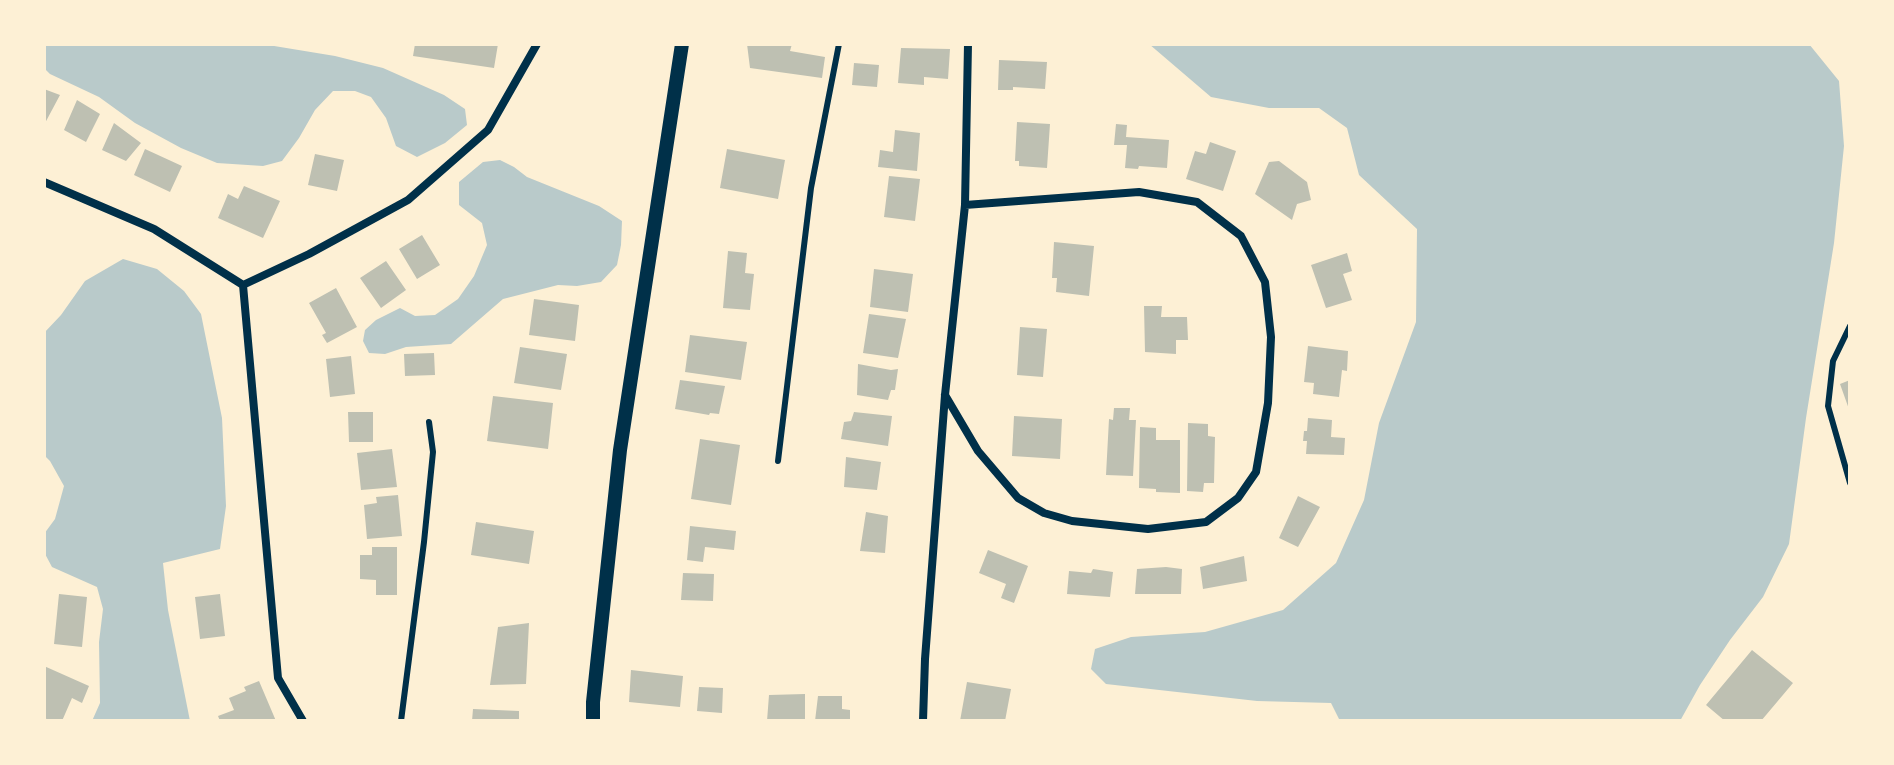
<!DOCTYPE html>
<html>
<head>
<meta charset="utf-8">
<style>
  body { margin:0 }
  #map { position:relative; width:1894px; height:765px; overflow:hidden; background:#fdf0d5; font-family:Ubuntu,sans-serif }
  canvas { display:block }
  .frame { position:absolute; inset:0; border:46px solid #fdf0d5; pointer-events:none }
</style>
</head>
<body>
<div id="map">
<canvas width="1894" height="765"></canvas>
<div class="frame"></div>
</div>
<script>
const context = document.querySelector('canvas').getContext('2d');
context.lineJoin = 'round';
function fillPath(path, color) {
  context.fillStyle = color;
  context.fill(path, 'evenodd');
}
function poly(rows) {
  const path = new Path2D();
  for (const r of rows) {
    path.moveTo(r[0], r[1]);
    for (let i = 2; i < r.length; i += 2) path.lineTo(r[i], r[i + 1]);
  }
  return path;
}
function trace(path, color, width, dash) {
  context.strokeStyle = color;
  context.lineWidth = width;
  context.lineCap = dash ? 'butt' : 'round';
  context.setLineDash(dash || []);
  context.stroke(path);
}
fillPath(poly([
  [44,44,262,44,335,56,383,68,444,95,465,109,467,125,445,143,417,157,396,146,386,118,371,97,355,91,333,91,315,110,299,138,282,161,263,166,217,163,181,148,135,123,99,97,50,74,44,68],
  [1149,44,1809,44,1839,81,1844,146,1834,243,1806,418,1789,544,1763,597,1730,640,1700,685,1680,721,1340,721,1331,703,1257,701,1106,684,1091,669,1095,649,1131,637,1205,632,1283,610,1336,563,1364,500,1379,423,1416,322,1417,229,1359,175,1347,128,1319,108,1269,108,1211,97],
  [500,160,514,167,527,177,599,206,622,221,621,245,617,265,601,282,577,286,558,285,503,299,451,344,406,347,385,354,369,353,363,341,365,330,376,320,400,308,415,316,435,315,458,299,474,276,487,245,482,223,459,205,459,182,483,162],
  [123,259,157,269,184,291,201,314,222,418,226,506,220,549,163,563,168,610,190,721,92,721,100,703,99,642,103,609,97,587,52,567,44,552,44,534,55,519,64,486,50,461,44,455,44,333,61,315,85,281]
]), '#b9caca');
fillPath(poly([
  [415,44,498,44,494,68,413,56],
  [747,44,792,44,790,51,825,57,822,78,750,68],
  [901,48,950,49,948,79,924,77,924,85,898,83],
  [999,60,1047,62,1045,89,1013,87,1013,90,998,90],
  [854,63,879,65,877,87,852,85],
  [44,89,60,95,44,125],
  [77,100,100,114,86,142,64,130],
  [1017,122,1050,124,1047,168,1019,166,1019,161,1015,161],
  [114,123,141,143,126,161,102,150],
  [1116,124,1127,125,1126,137,1169,140,1167,168,1139,166,1138,169,1125,168,1127,145,1114,145],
  [895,130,920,133,917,171,878,167,880,150,893,152],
  [1210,142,1236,151,1223,191,1186,179,1195,151,1206,154],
  [145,149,182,166,170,192,134,175],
  [727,149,785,160,778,199,720,188],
  [315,154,344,160,337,191,308,185],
  [1279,161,1307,182,1311,200,1297,204,1292,220,1255,194,1269,162],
  [889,176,920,179,915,221,884,217],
  [244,186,280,201,263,238,218,218,228,194,238,199],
  [422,235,440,265,417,279,399,249],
  [1054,242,1094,246,1089,296,1056,292,1057,278,1052,278],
  [728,251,747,253,745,273,754,274,750,310,723,308],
  [1347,253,1352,271,1343,274,1352,300,1326,308,1311,265],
  [386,261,406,290,381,308,360,278],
  [874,269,913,274,908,312,870,307],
  [336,288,357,327,327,343,322,335,326,333,309,303],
  [534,299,579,305,575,341,529,335],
  [1144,306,1162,306,1161,317,1187,317,1188,340,1176,340,1176,354,1145,352],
  [869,314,906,319,898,358,863,353],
  [1020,327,1047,329,1043,377,1017,375],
  [690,335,747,342,741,380,685,372],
  [1308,346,1348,351,1347,371,1342,370,1339,397,1313,394,1314,383,1304,382],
  [520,347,567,354,561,390,514,383],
  [434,353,435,375,405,376,404,354],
  [351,356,355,394,330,397,326,359],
  [858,364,891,370,898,369,895,390,891,390,888,400,857,395],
  [680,380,725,386,719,414,710,413,709,415,675,409],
  [1850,380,1850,412,1840,384],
  [493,396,553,403,548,449,487,441],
  [1114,408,1130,408,1129,420,1136,420,1133,476,1106,475,1109,419,1113,420],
  [348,412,373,412,373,442,349,442],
  [854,412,892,416,888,446,841,439,844,422,851,421],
  [1014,416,1062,419,1060,459,1012,456],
  [1308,418,1332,420,1331,437,1345,438,1344,455,1306,454,1307,441,1303,441,1304,431,1307,431],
  [1188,423,1208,424,1208,436,1215,437,1214,483,1204,483,1203,492,1187,491],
  [1140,427,1156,428,1156,440,1180,440,1180,493,1156,492,1156,489,1139,488],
  [700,439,740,445,731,505,691,499],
  [392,449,397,487,361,490,357,453],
  [846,457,881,462,877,490,844,487],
  [398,495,402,536,367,539,364,505,377,503,376,497],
  [1298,496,1320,507,1298,547,1279,538],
  [866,512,888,516,885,553,860,551],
  [476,522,534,531,529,564,471,555],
  [690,526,736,531,734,550,705,547,703,562,687,560],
  [372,547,397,547,397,595,376,595,376,580,360,579,360,555,372,555],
  [988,550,1028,566,1014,603,1001,598,1006,584,979,573],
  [1244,556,1247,581,1203,589,1200,567],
  [1166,567,1182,569,1181,594,1135,594,1137,569],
  [1093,569,1113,572,1110,597,1067,594,1069,571,1091,573],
  [683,573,714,574,713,601,681,600],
  [59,594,87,597,82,647,54,644],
  [220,594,225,636,200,639,195,597],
  [529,623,526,684,490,685,498,627],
  [1752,650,1793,683,1761,721,1725,721,1706,705],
  [44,666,89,686,82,703,72,698,62,721,52,721,44,718],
  [631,670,683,676,680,707,629,702],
  [259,681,276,721,220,721,218,716,234,710,229,698,246,691,244,687],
  [967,682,1011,689,1005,721,960,721],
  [699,687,723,688,722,713,697,711],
  [805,694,805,721,767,721,769,695],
  [818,696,842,696,842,709,850,710,850,721,815,721],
  [473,709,519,711,519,721,472,721]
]), '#bec0b2');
trace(poly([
  [1850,326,1833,361,1828,406,1850,483],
  [778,461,811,188,839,44],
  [401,721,424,542,433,452,429,422]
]), '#003049', 6);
trace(poly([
  [44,182,154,229,243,285],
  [243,285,278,678,303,721],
  [243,285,309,254,408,200,488,130,537,44],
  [945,395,978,451,1018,498,1044,513,1072,521,1148,529,1206,522,1238,498,1256,472,1268,403,1271,337,1265,282,1241,236,1197,202,1139,192,965,205],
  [923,721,925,659,945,395,965,205,968,44]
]), '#003049', 8);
trace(poly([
  [593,721,593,702,620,450,682,44]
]), '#003049', 14);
</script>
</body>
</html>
